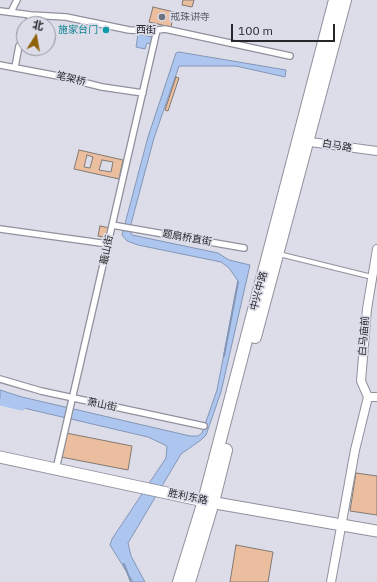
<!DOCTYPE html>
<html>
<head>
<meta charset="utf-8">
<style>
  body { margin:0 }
  #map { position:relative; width:377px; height:582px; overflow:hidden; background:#dcdde9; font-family:"IBM Plex Sans","Noto Sans SC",sans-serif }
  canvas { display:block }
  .north { position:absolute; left:16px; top:16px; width:40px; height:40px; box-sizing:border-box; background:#dcdde9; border:1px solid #93949d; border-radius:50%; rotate:11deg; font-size:11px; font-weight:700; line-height:16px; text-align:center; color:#26272b }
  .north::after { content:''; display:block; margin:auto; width:14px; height:18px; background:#8f620a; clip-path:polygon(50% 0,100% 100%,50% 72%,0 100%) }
  .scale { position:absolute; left:231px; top:24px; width:104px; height:18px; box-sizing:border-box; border:2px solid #26272b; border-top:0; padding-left:5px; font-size:12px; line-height:14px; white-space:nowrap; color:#26272b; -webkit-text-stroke:3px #dcdde9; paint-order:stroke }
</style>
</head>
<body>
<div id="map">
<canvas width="377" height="582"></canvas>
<div class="north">北</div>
<div class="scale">100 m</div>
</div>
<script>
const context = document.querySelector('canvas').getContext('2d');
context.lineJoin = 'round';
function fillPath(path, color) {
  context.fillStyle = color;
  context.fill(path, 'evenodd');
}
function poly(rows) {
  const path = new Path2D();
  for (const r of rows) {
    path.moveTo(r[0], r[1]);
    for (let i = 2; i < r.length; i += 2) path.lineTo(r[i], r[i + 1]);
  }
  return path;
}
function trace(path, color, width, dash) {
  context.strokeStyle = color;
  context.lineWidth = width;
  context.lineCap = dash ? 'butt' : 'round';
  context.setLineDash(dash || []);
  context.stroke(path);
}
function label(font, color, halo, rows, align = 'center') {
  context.font = font + ' "IBM Plex Sans","Noto Sans SC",sans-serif';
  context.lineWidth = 3.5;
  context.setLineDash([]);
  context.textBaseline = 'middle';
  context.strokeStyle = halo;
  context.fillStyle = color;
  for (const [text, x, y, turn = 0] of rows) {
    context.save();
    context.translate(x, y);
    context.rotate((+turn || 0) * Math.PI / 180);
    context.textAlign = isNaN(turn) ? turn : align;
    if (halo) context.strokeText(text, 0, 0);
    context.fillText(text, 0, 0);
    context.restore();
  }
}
const water = poly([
  [138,34,152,37,151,44,147,43,145,49,136,47,138,34],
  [179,52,286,70,285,77,236,66,179,66,154,138,131,224,130,231,132,235,218,253,229,260,250,265,221,392,206,435,201,440,181,454,128,543,131,556,145,582,133,582,110,545,112,539,166,458,167,446,148,437,28,409,0,401,0,390,22,397,190,436,198,436,202,433,217,390,238,281,229,268,221,262,138,245,127,241,122,235,148,137,176,53,179,52]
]);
fillPath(water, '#adc6f0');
trace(water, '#8496b5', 1);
trace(poly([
  [224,356,238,282],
  [124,564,131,582]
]), '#8496b5', 2);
trace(poly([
  [0,402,22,407]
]), '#adc6f0', 7);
const building = poly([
  [183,0,194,0,192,7,182,5,183,0],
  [153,7,174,12,171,27,149,22,153,7],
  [176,77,179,78,168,111,165,110,176,77],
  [79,150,123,160,119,179,74,169,79,150],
  [87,155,93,157,90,168,84,167,87,155],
  [102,160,113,162,111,172,99,170,102,160],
  [100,226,110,228,108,238,98,236,100,226],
  [66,433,132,446,128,470,61,457,66,433],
  [356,473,377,476,377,515,350,511,356,473],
  [236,545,273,552,268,582,230,582,236,545]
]);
fillPath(building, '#eabe9e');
trace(building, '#837972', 1);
const service = poly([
  [279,254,372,277]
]);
const pedestrian = poly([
  [0,11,31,15,66,17,129,30,151,31,165,29,290,56],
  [11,12,17,0],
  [28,24,31,15],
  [0,65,58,76,102,87,143,93],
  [15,67,19,46,24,40],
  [112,225,244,248],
  [0,229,108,244],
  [0,379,41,391,204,426],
  [56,469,157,30]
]);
const minor = poly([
  [303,141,377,151],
  [368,397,361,381,367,309,377,249],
  [331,582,355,450,368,397,377,397]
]);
const secondary = poly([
  [0,457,204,501,377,531]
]);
const primary = poly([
  [255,337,345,0],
  [179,582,204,501,335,0],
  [189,582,213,502,226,450]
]);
trace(service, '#90919d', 6);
trace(pedestrian, '#90919d', 8);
trace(minor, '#90919d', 10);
trace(secondary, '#90919d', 13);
trace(primary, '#90919d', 14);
trace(service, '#fff', 4);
trace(pedestrian, '#fff', 5.5);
trace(minor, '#fff', 8);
trace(secondary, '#fff', 11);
trace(primary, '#fff', 12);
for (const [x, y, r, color] of [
  [162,17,4,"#6b7280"],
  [106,30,4,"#0f9aa8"]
]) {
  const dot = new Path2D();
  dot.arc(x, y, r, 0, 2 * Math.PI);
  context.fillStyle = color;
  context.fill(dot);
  trace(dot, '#dcdde9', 1.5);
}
label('10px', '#5b616d', '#dcdde9', [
  ["戒珠讲寺",170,17]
], 'left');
label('10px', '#0d838f', '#dcdde9', [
  ["施家台门",98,30]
], 'right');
label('10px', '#26272b', '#dcdde9', [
  ["西街",146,30],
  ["笔架桥",71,79,14],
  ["白马路",337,146,10],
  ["题扇桥直街",187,238,10],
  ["蕺山街",107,250,-78],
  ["中兴中路",259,291,-75],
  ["白马庙前",364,336,-85],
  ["萧山街",102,405,12],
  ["胜利东路",188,497,12]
]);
</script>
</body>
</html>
